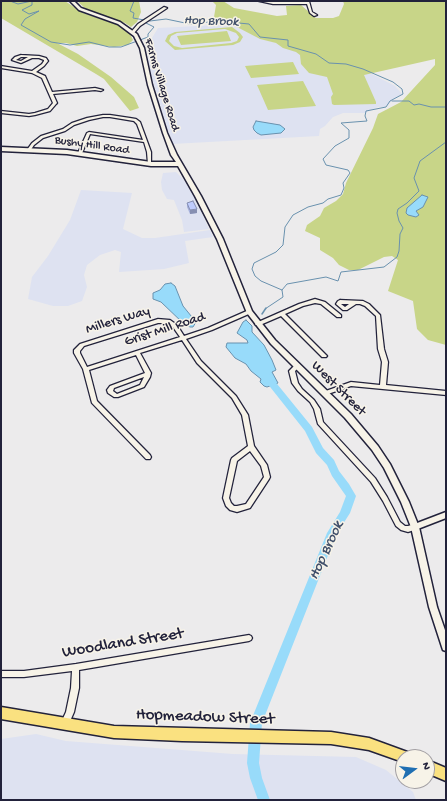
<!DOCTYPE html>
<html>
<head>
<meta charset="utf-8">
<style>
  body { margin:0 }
  #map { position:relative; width:447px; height:801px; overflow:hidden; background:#ecebec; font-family:"Gochi Hand",sans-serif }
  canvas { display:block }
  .frame { position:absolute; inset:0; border:2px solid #22223b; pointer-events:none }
  .north { position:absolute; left:395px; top:749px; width:40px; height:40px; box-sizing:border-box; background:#f7f3e8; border:1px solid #a29fa3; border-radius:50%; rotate:75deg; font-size:11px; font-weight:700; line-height:16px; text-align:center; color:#22223b }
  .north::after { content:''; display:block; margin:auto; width:14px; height:18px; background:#1f6fb2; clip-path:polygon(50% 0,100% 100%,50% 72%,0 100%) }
</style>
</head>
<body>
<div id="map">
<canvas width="447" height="801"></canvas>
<div class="frame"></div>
<div class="north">N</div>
</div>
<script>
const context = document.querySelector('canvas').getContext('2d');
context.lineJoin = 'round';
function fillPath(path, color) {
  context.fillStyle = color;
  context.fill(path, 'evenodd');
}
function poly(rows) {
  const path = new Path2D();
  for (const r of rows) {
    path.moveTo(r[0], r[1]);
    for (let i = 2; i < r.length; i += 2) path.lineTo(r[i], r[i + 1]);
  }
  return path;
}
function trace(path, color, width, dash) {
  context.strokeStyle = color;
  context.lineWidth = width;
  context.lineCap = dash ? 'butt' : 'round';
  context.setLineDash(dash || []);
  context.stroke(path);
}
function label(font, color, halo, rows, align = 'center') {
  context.font = font + ' "Gochi Hand",sans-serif';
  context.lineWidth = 3;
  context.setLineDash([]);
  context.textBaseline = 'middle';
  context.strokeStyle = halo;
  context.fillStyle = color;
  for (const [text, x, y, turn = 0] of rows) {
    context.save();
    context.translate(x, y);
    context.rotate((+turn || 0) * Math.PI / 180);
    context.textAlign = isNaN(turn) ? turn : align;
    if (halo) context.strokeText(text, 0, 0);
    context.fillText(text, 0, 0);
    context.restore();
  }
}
fillPath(poly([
  [218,18,366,71,395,86,402,94,392,100,386,107,378,107,365,113,343,113,333,117,325,126,320,129,319,136,172,144,151,75,147,50,145,44,152,38,158,28,218,25],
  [176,172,184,180,195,199,209,229,184,232,182,220,174,200,167,199,162,190,161,182,163,173],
  [81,190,132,193,123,229,142,238,155,238,210,230,213,237,185,241,189,263,164,269,119,272,121,252,115,250,100,255,87,265,84,275,87,287,82,301,68,306,53,306,28,299,32,277,48,256,70,220],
  [36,734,66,741,233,754,356,757,386,770,413,792,416,800,1,800,1,739]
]), '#dee2f1');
fillPath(poly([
  [1,1,65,1,83,13,118,25,130,34,133,40,128,45,114,47,91,44,77,46,66,43,57,43,78,54,111,77,134,97,139,108,130,111,104,79,96,74,1,18],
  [77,1,139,1,141,12,137,22,131,27,125,23,87,10],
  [212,1,223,1,234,8,277,16,287,15,286,6,301,5,316,18,333,18,339,16,344,4,343,1,446,1,446,345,428,340,417,329,413,301,388,291,398,260,392,256,384,257,358,270,349,270,339,265,333,258,320,250,320,238,305,231,307,225,320,216,324,208,336,201,343,194,346,183,373,128,378,114,401,102,435,65,435,59,364,75,376,102,376,104,334,105,332,104,331,97,333,94,327,77,309,73,301,64,300,55,296,52,283,48,276,43,260,39,237,27,219,21,214,17,216,5],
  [232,27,240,33,243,37,240,42,233,45,175,50,165,41,168,35,175,32],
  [225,29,236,33,239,37,237,41,231,43,182,48,174,46,169,41,171,36,177,33],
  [227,31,231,41,181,45,177,36],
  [293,62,299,74,251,78,245,66],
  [303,81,316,106,268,110,257,85]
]), '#c8d588');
const water = poly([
  [256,121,280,125,285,129,281,133,261,135,257,133,254,130,253,127,256,121],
  [422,195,428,197,423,207,416,211,419,215,416,217,408,215,406,213,407,208,422,195],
  [171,283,175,286,183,306,196,322,193,327,190,327,184,324,161,302,153,299,153,293,160,290,165,284,171,283],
  [246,320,252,326,252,332,264,345,272,360,276,370,272,372,278,383,267,387,264,386,260,382,261,379,251,371,246,364,235,358,226,347,227,343,248,343,247,340,237,333,243,322,246,320]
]);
fillPath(water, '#98dbfa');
trace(water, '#6991ae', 1);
trace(poly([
  [10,1,18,4,32,1,32,5,22,10,29,14,39,11,25,19,21,25,51,42,70,45,89,42,109,47,121,47,148,37,148,34,154,27,146,23,147,21],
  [134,1,130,11,134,13,133,18,150,21,166,19,190,24,218,21,249,24,260,37,288,40,288,46,316,54,329,63,346,64,363,69,393,82,402,89,403,94,390,101,386,107,366,111,365,116,367,121,341,123,349,130,349,138,335,146,323,159,326,165,348,170,350,173,343,183,344,188,341,195,328,199,323,203,308,207,293,215,285,227,283,245,276,252,254,263,252,269,255,276,261,281,282,290,283,297,265,309],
  [392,101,409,101,414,105,419,104,431,107,446,107],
  [282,290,287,284,326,277,338,281,341,272,384,267,397,257,399,251,400,234,403,228,399,221,397,213,398,209,407,203,419,191,414,178,420,161,446,142]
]), '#6991ae', 1);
trace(poly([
  [262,314,266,308]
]), '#6991ae', 1.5);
fillPath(poly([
  [266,373,269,374,312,427,323,448,334,460,339,471,349,484,356,496,350,513,336,535,262,723,259,763,262,778,270,800,258,800,250,778,247,763,250,723,327,533,340,512,346,496,332,476,327,465,316,453,305,431,263,378,262,376,266,373]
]), '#98dbfa');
const minor = poly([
  [259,1,273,2,306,2,305,1,309,1,312,12,317,15,314,16,310,13,307,4,273,4,259,1],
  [164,7,167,8,140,26,134,33,132,33,132,31,138,24,164,7],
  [21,55,39,56,46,58,48,61,44,66,36,72,45,76,52,92,95,88,103,90,101,91,95,90,53,94,57,103,56,104,50,111,35,115,29,116,1,113,1,111,29,114,35,113,48,109,53,103,42,78,32,73,1,68,1,66,32,71,42,64,44,61,44,60,39,58,32,58,21,63,12,60,15,57,21,55],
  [21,57,28,57,21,61,16,60,21,57],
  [103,115,110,115,130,118,136,119,140,122,151,152,151,165,149,165,148,164,147,152,144,142,90,134,82,153,79,154,78,153,87,133,89,132,143,140,137,124,134,121,110,117,103,117,89,120,74,125,65,131,43,138,34,145,30,151,27,150,32,143,41,136,63,129,72,123,87,118,103,115],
  [315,299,325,302,341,315,341,317,337,317,321,304,315,303,303,306,285,314,327,356,326,357,322,357,281,316,260,325,256,325,255,324,256,323,299,304,315,299],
  [340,300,363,301,369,304,380,315,384,349,388,362,386,385,446,391,446,395,351,386,325,395,323,394,322,393,323,392,351,382,380,385,382,362,378,349,376,316,365,306,360,304,356,304,347,310,343,310,336,304,338,301,340,300],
  [341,304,349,304,345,307,341,304],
  [249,310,251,312,251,313,212,330,186,339,201,361,236,396,248,415,254,446,267,465,270,477,269,479,250,508,237,512,230,510,226,506,223,498,231,460,232,458,248,446,242,415,232,398,197,363,182,340,140,353,151,373,150,377,144,387,118,397,114,397,108,393,107,390,110,386,145,373,136,355,89,370,97,401,150,455,151,457,150,459,146,459,92,403,83,369,74,353,74,350,80,344,158,319,170,320,177,325,184,336,208,328,249,310],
  [158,323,167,323,173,327,180,337,87,367,80,353,80,351,84,346,158,323],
  [144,377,140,385,117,394,113,391,114,388,144,377],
  [250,451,261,466,264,477,246,504,237,506,234,506,231,503,229,498,237,461,250,451],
  [297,364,300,366,295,371,298,383,302,389,314,400,320,409,323,422,375,478,387,497,400,522,405,526,408,526,415,524,417,525,418,527,417,529,408,532,401,530,396,526,383,501,371,482,318,424,314,409,310,402,298,391,292,383,289,371,295,365,297,364],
  [249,635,251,636,252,638,251,640,249,641,79,670,79,688,74,712,67,728,64,729,61,728,60,725,66,712,71,688,72,671,24,677,1,677,1,671,24,671,76,664,249,635]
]);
const tertiary = poly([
  [446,512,446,518,415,530,412,529,411,527,412,525,446,512]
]);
const secondary = poly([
  [70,1,74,1,81,8,120,22,137,34,144,48,152,85,167,133,177,155,201,196,223,239,252,311,275,340,351,414,378,446,390,464,409,502,419,527,437,607,446,633,446,651,443,650,442,647,429,607,411,527,401,502,384,468,372,450,345,418,271,344,247,313,217,239,195,196,178,166,151,166,67,154,1,151,1,147,67,150,151,162,176,162,171,155,163,133,148,85,140,48,134,36,118,24,79,10,70,1]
]);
const trunk = poly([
  [1,707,114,726,331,732,369,738,410,753,412,757,403,757,403,762,369,750,331,744,182,741,114,738,1,719,1,707],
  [427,760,446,768,446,781,427,773,427,760]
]);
trace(minor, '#22223b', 2.5);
trace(tertiary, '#22223b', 3);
trace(secondary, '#22223b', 3);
trace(trunk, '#22223b', 3);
fillPath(minor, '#f7f3e8');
fillPath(tertiary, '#f7f3e8');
fillPath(secondary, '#f7f3e8');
fillPath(trunk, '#fae180');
fillPath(poly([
  [187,203,197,213,190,214,187,207]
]), '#a4afda');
fillPath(poly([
  [197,209,197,213,190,214,190,210]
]), '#868fb1');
const building = poly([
  [193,201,197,209,190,210,187,203,193,201]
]);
fillPath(building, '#bfccfd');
trace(building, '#868fb1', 1);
label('12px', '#22223b', '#f7f3e8', [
  ["Farms Village Road",161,85,73],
  ["Bushy Hill Road",92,146,8]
]);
label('italic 13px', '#40506b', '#f7f3e8', [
  ["Hop Brook",211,22,2]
]);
label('14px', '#22223b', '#f7f3e8', [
  ["Millers Way",118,321,-17],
  ["Grist Mill Road",165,330,-18],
  ["West Street",338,389,45]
]);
label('italic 15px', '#40506b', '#f7f3e8', [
  ["Hop Brook",327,551,-65]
]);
label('17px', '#22223b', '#f7f3e8', [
  ["Woodland Street",123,644,-9],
  ["Hopmeadow Street",205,718,2]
]);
</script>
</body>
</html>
